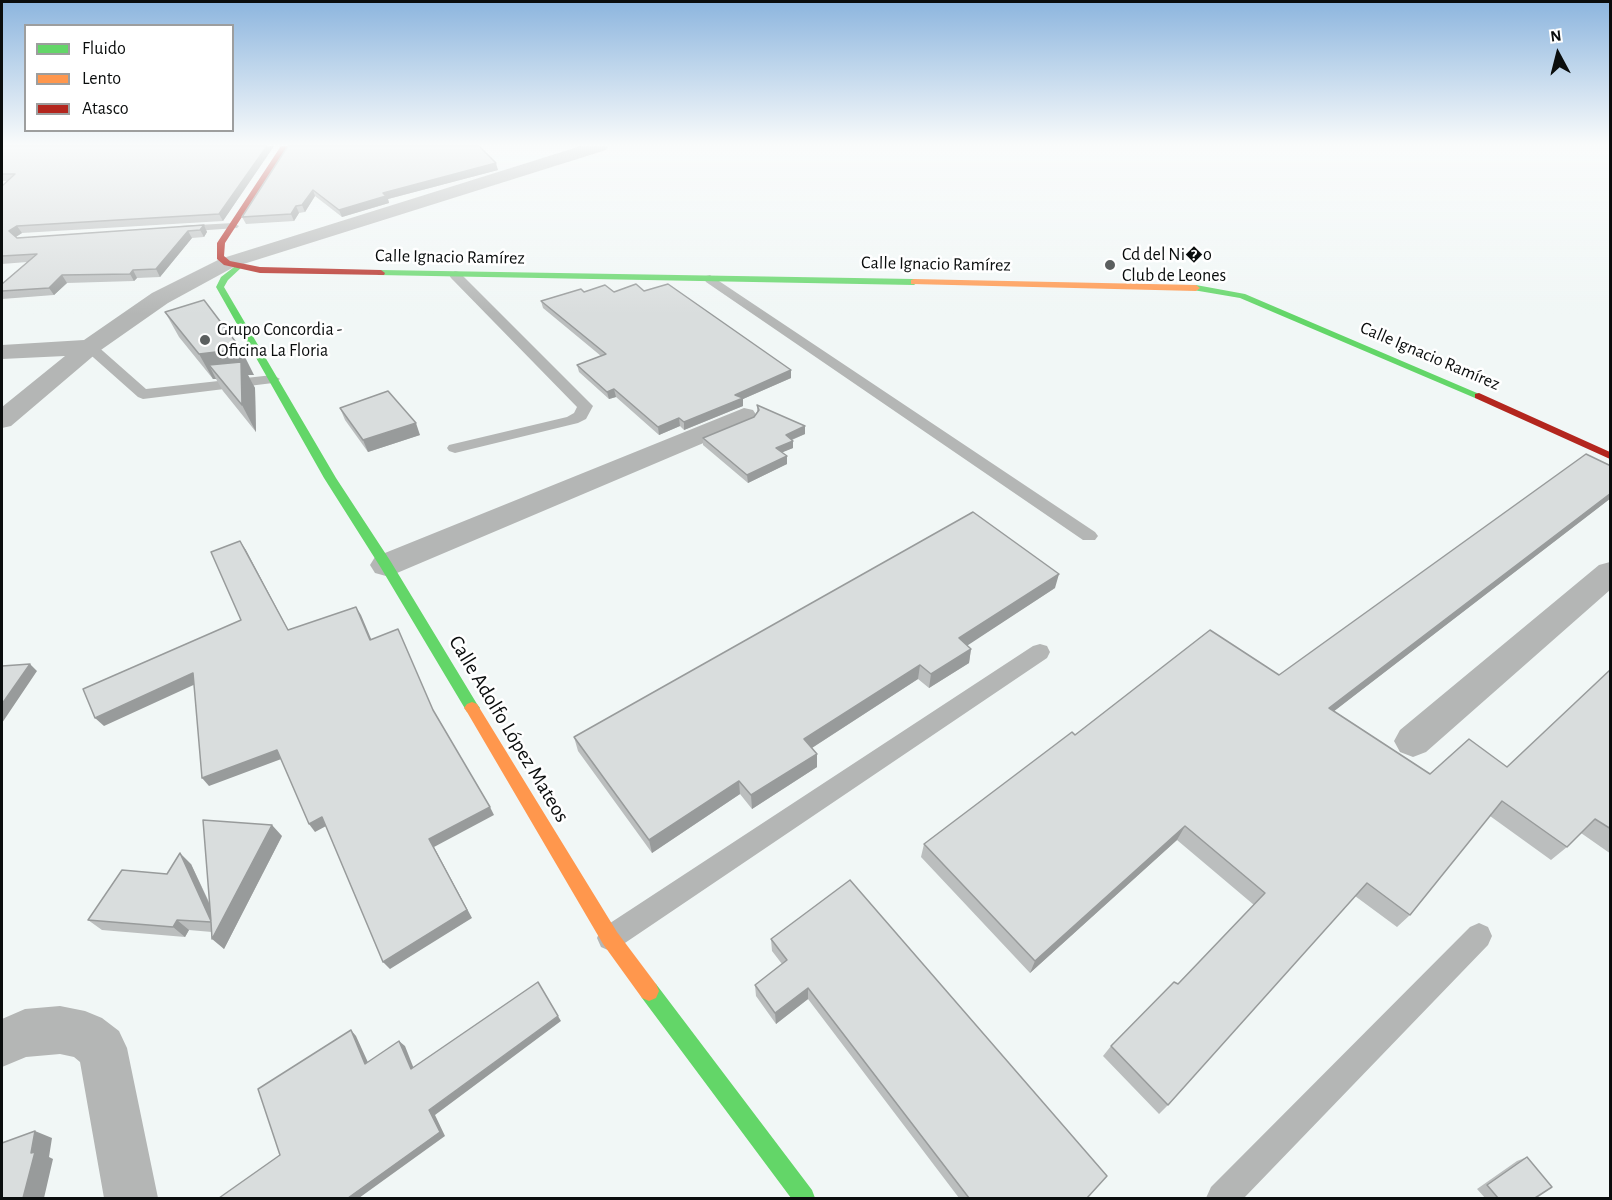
<!DOCTYPE html>
<html>
<head>
<meta charset="utf-8">
<style>
  body { margin:0 }
  #map { position:relative; width:1612px; height:1200px; overflow:hidden; background:#f1f7f6; font-family:"Alegreya Sans",sans-serif }
  canvas { display:block }
  .frame { position:absolute; inset:0; border:3px solid #0a0d0d; pointer-events:none }
  .legend { position:absolute; left:24px; top:24px; width:210px; height:108px; box-sizing:border-box; background:#fff; border:2px solid #9d9e9e; margin:0; padding:8px 10px; list-style:none; font-size:18px; color:#0a0d0d }
  .legend li { display:flex; align-items:center; gap:12px; height:30px }
  .legend b { width:30px; border:2px solid #9d9e9e }
  .north { position:absolute; left:1528px; top:24px; width:60px; height:60px; -webkit-text-stroke:4px #fff; paint-order:stroke; rotate:353deg; font-size:16px; font-weight:700; line-height:24px; text-align:center; color:#0a0d0d }
  .north::after { content:''; display:block; margin:auto; width:21px; height:27px; background:#0a0d0d; clip-path:polygon(50% 0,100% 100%,50% 72%,0 100%) }
</style>
</head>
<body>
<div id="map">
<canvas width="1612" height="1200"></canvas>
<div class="frame"></div>
<ul class="legend">
<li><b style="height:8px;background:#63d668"></b>Fluido</li>
<li><b style="height:8px;background:#ff974d"></b>Lento</li>
<li><b style="height:8px;background:#b3261e"></b>Atasco</li>
</ul>
<div class="north">N</div>
</div>
<script>
const context = document.querySelector('canvas').getContext('2d');
context.lineJoin = 'round';
function poly(rows) {
  const path = new Path2D();
  for (const r of rows) {
    path.moveTo(r[0], r[1]);
    for (let i = 2; i < r.length; i += 2) path.lineTo(r[i], r[i + 1]);
  }
  return path;
}
function fillPath(path, color) {
  context.fillStyle = color;
  context.fill(path, 'evenodd');
}
function trace(path, color, width, dash) {
  context.strokeStyle = color;
  context.lineWidth = width;
  context.lineCap = dash ? 'butt' : 'round';
  context.setLineDash(dash || []);
  context.stroke(path);
}
function label(font, color, halo, rows, align = 'center') {
  context.font = font + ' "Alegreya Sans",sans-serif';
  context.lineWidth = 5;
  context.setLineDash([]);
  context.textBaseline = 'middle';
  context.strokeStyle = halo;
  context.fillStyle = color;
  for (const [text, x, y, turn = 0] of rows) {
    context.save();
    context.translate(x, y);
    context.rotate((+turn || 0) * Math.PI / 180);
    context.textAlign = isNaN(turn) ? turn : align;
    if (halo) context.strokeText(text, 0, 0);
    context.fillText(text, 0, 0);
    context.restore();
  }
}
fillPath(poly([
  [233,223,239,226,237,228,180,232,174,229,180,226,233,223],
  [455,271,459,272,593,406,586,419,578,423,455,453,449,451,447,448,449,445,567,417,574,413,577,407,451,278,449,275,455,271],
  [710,275,1095,532,1098,536,1095,540,1083,540,706,282,704,279,706,276,710,275],
  [90,343,95,344,146,389,273,375,280,379,273,383,143,399,138,397,85,350,83,347,90,343],
  [1040,644,1047,646,1050,652,1047,658,619,947,610,951,601,947,597,938,601,929,1033,646,1040,644],
  [1479,923,1488,927,1492,936,1488,945,1244,1198,1206,1198,1211,1187,1470,927,1479,923]
]), '#b4b6b5');
fillPath(poly([
  [581,146,608,146,606,150,234,267,168,303,98,352,11,426,2,428,2,407,65,356,2,359,2,345,84,340,152,293,220,259,581,146],
  [744,408,753,410,757,416,753,422,397,573,386,576,375,573,370,565,375,557,744,408],
  [1610,562,1610,590,1426,752,1413,757,1400,752,1394,741,1400,730,1599,565,1610,562],
  [60,1006,85,1011,102,1018,119,1031,127,1048,158,1198,104,1198,80,1062,74,1057,60,1054,26,1057,2,1067,2,1019,25,1009,60,1006]
]), '#b4b6b5');
fillPath(poly([
  [238,264,242,267,228,280,224,287,336,478,391,562,477,704,480,708,477,712,472,714,467,712,381,568,324,478,216,287,221,277,238,264],
  [381,270,914,279,918,282,914,285,378,275,377,273,381,270],
  [1196,285,1245,294,1484,396,1483,398,1475,398,1240,298,1193,290,1192,288,1196,285],
  [649,981,656,984,812,1190,815,1198,791,1198,642,998,639,991,642,984,649,981]
]), '#63d668');
fillPath(poly([
  [914,279,1196,285,1200,288,1196,291,911,284,911,280,914,279],
  [472,702,477,704,617,932,656,984,659,991,656,998,649,1001,642,998,603,944,467,712,464,708,467,704,472,702]
]), '#ff974d');
fillPath(poly([
  [281,146,288,146,225,243,224,256,230,261,260,267,381,270,385,273,384,275,260,273,224,265,217,259,217,243,281,146],
  [1479,393,1610,452,1610,459,1475,398,1475,394,1479,393]
]), '#b3261e');
fillPath(poly([
  [2,146,274,146,223,221,22,233,16,237,17,238,204,225,207,232,204,237,192,238,160,277,137,278,134,281,67,283,54,295,2,299,2,284,27,262,2,264,2,186,7,181,2,181],
  [288,146,498,170,388,199,389,203,342,217,315,196,305,212,299,213,294,221,246,224,242,217],
  [644,291,791,370,791,378,743,399,743,406,684,430,680,426,659,435,616,397,609,399,579,372,577,365,601,356,543,308,541,301,584,292],
  [165,312,254,375,248,375,255,388,256,432,223,391,216,379,213,379,179,337],
  [757,405,805,434,792,440,793,448,782,452,787,464,748,483,703,445,703,438,754,417,757,412],
  [340,408,420,435,368,452,345,420],
  [1611,466,1611,498,1334,711,1430,774,1507,767,1611,669,1611,854,1581,833,1567,847,1551,860,1490,816,1410,915,1397,927,1355,896,1168,1105,1159,1114,1103,1056,1111,1046,1178,984,1254,905,1177,840,1030,973,921,857,924,844,1075,735,1279,675],
  [1055,588,967,645,971,649,969,663,929,688,918,679,812,748,817,767,752,809,740,794,652,853,578,751,574,737],
  [282,836,224,949,212,932,189,930,185,937,102,930,88,920,167,874,191,864,210,904],
  [771,939,1087,1198,959,1198,808,999,776,1024,756,996,755,985,782,964,772,951],
  [1527,1157,1535,1198,1485,1198,1477,1189,1517,1161]
]), '#bbbebe');
fillPath(poly([
  [267,146,274,146,223,221,219,214],
  [496,163,498,170,388,199,389,203,342,217,339,210,383,193],
  [313,190,315,196,305,212,302,205],
  [296,206,299,213,294,221,291,214],
  [204,225,207,232,204,237,200,230],
  [17,226,22,233,14,238,9,231],
  [188,231,192,238,160,277,156,269],
  [133,270,137,278,134,281,130,274],
  [62,275,67,283,54,295,49,288],
  [241,349,254,375,248,375,255,388,256,432,242,405,209,365,216,379,213,379,199,354],
  [791,370,791,378,743,399,743,406,684,430,684,422,735,395],
  [614,389,616,397,609,399,607,392],
  [679,418,680,426,659,435,658,427],
  [416,423,420,435,368,452,363,440],
  [805,426,805,434,786,442,786,435],
  [793,441,793,448,776,455,776,448],
  [787,456,787,464,748,483,747,475],
  [1611,493,1611,498,1320,722,1329,708],
  [240,541,246,550,293,639,288,630],
  [1059,574,1055,588,956,653,959,638],
  [356,607,361,615,375,648,370,640],
  [971,649,969,663,929,688,931,674],
  [30,664,37,671,2,723,2,704],
  [920,665,918,679,804,753,804,739],
  [193,673,200,682,104,726,95,718],
  [277,750,284,758,209,786,202,778],
  [817,754,817,767,752,809,751,795],
  [739,781,740,794,652,853,649,840],
  [490,807,494,815,434,847,472,918,390,969,383,962,429,839],
  [322,817,328,825,315,832,309,824],
  [272,825,282,836,224,949,212,939,211,921,180,853,191,864,219,925],
  [1185,826,1177,840,1030,973,1035,961],
  [177,920,189,930,185,937,173,927],
  [808,988,808,999,776,1024,775,1013],
  [558,1016,561,1021,435,1115,445,1136,359,1198,348,1198,429,1110],
  [351,1030,356,1036,371,1069,365,1064],
  [399,1041,405,1046,416,1074,411,1069],
  [35,1131,52,1138,49,1157,53,1159,44,1198,23,1198]
]), '#989b9b');
const building = poly([
  [2,146,267,146,219,214,17,226,9,231,17,238,204,225,200,230,188,231,156,269,133,270,130,274,62,275,49,288,2,291,2,284,37,254,2,256,2,186,15,174,2,174,2,146],
  [288,146,479,146,496,163,383,193,386,196,339,210,313,190,302,205,296,206,291,214,242,217,288,146],
  [636,284,644,291,668,284,791,370,735,395,743,398,684,422,679,418,658,427,614,389,607,392,577,365,606,354,541,301,581,289,584,292,605,285,614,292,636,284],
  [204,300,241,349,199,354,165,312,204,300],
  [241,362,242,405,209,365,241,362],
  [388,391,416,423,363,440,340,408,388,391],
  [757,405,805,426,786,435,793,441,776,448,787,456,747,475,703,438,754,417,759,410,757,405],
  [1586,454,1611,466,1611,493,1329,708,1430,774,1469,739,1507,767,1611,669,1611,829,1595,819,1567,847,1502,801,1410,915,1367,883,1168,1105,1111,1046,1174,982,1178,984,1265,893,1185,826,1035,961,924,844,1072,732,1075,735,1210,630,1279,675,1586,454],
  [973,512,1059,574,959,638,971,649,931,674,920,665,804,739,817,754,751,795,739,781,649,840,574,737,973,512],
  [240,541,288,630,356,607,370,640,398,629,433,710,490,807,429,839,467,910,383,962,322,817,309,824,277,750,202,778,193,673,95,718,83,689,241,620,211,552,240,541],
  [30,664,2,704,2,666,30,664],
  [203,820,272,825,212,939,211,922,177,920,173,927,88,920,122,870,167,874,180,853,211,921,203,820],
  [850,880,1107,1176,1087,1198,969,1198,808,988,775,1013,755,985,787,960,771,939,850,880],
  [538,982,558,1016,429,1110,440,1132,348,1198,219,1198,280,1155,258,1089,351,1030,365,1064,399,1041,411,1069,538,982],
  [35,1131,31,1153,35,1152,23,1198,2,1198,2,1143,35,1131],
  [1527,1157,1552,1187,1535,1198,1498,1198,1487,1185,1527,1157]
]);
fillPath(building, '#d9dddd');
trace(building, '#989b9b', 1.5);
const sky = context.createLinearGradient(0, 0, 0, 314);
sky.addColorStop(0, '#8cb5de');
sky.addColorStop(0.46, '#f9fbfb');
sky.addColorStop(1, '#f9fbfb00');
context.fillStyle = sky;
context.fillRect(0, 0, 1612, 314);
for (const [x, y, r, color] of [
  [1110,265,6,"#5b5f5f"],
  [205,340,6,"#5b5f5f"]
]) {
  const dot = new Path2D();
  dot.arc(x, y, r, 0, 2 * Math.PI);
  context.fillStyle = color;
  context.fill(dot);
  trace(dot, '#fff', 2);
}
label('18px', '#0a0d0d', '#fff', [
  ["Cd del Ni�o",1122,255],
  ["Club de Leones",1122,276],
  ["Grupo Concordia -",217,330],
  ["Oficina La Floria",217,351]
], 'left');
label('18px', '#0a0d0d', '#fff', [
  ["Calle Ignacio Ramírez",450,257,1],
  ["Calle Ignacio Ramírez",936,264,1],
  ["Calle Ignacio Ramírez",1430,356,23]
]);
label('21px', '#0a0d0d', '#fff', [
  ["Calle Adolfo López Mateos",509,729,59]
]);
</script>
</body>
</html>
